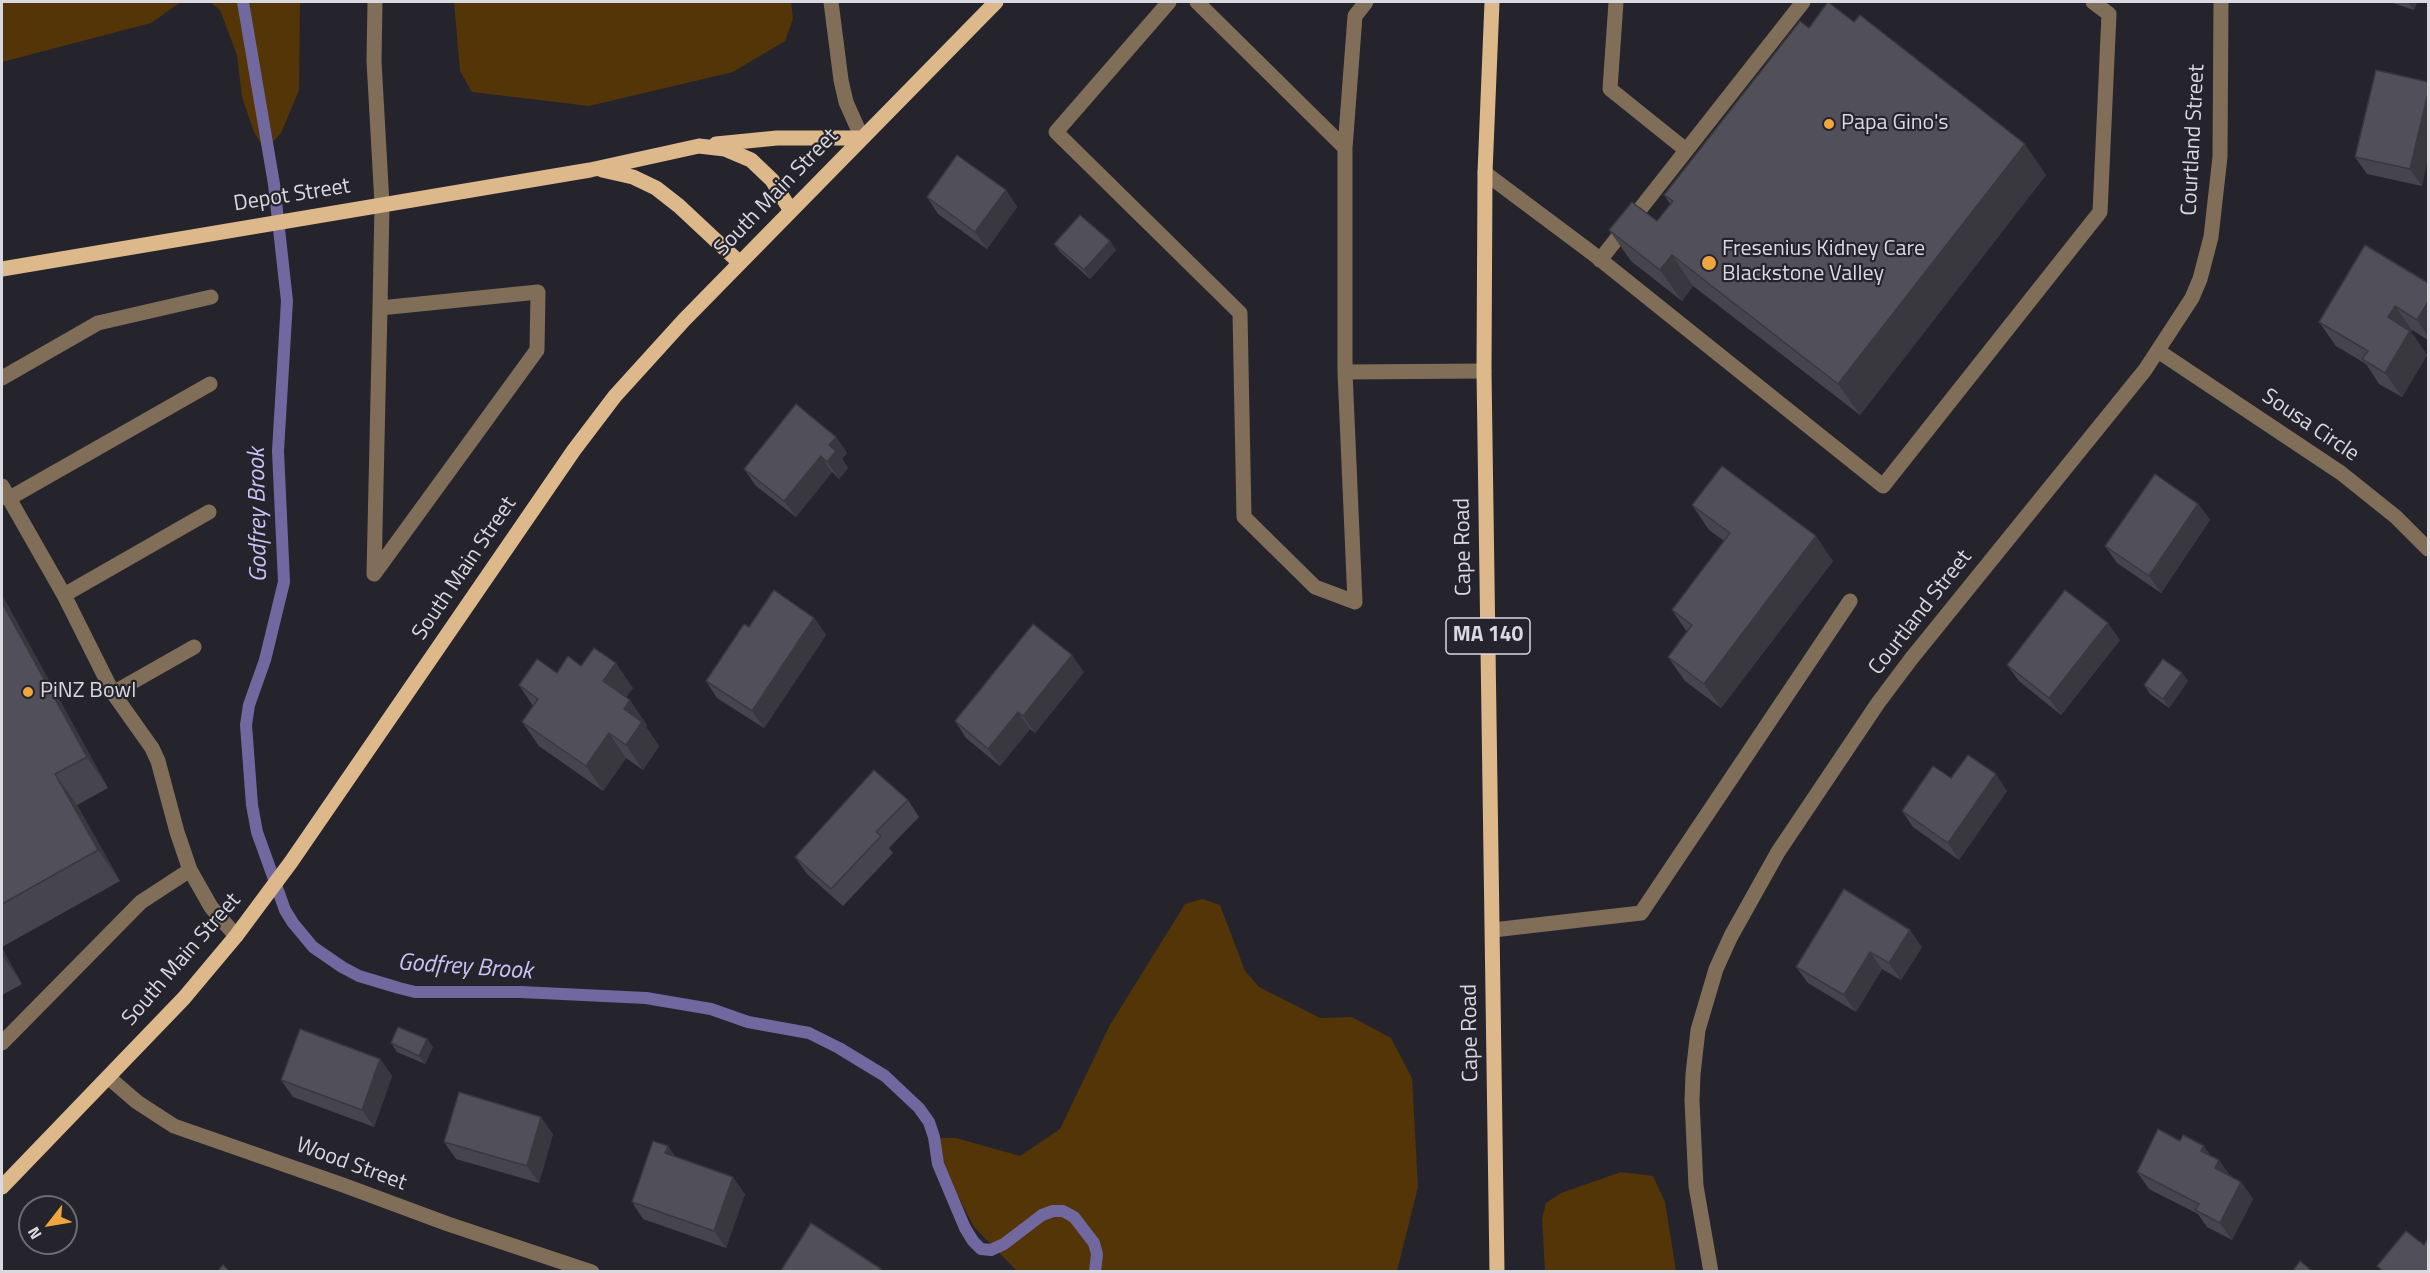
<!DOCTYPE html>
<html>
<head>
<meta charset="utf-8">
<style>
  body { margin:0 }
  #map { position:relative; width:2430px; height:1273px; overflow:hidden; background:#25242d; font-family:"Titillium Web",sans-serif }
  canvas { display:block }
  .frame { position:absolute; inset:0; border:3px solid #dad9df; pointer-events:none }
  .north { position:absolute; left:18px; top:1195px; width:60px; height:60px; box-sizing:border-box; background:#25242d; border:2px solid #6d6c74; border-radius:50%; rotate:239deg; font-size:16px; font-weight:700; line-height:24px; text-align:center; color:#dad9df }
  .north::after { content:''; display:block; margin:auto; width:21px; height:27px; background:#f0a63e; clip-path:polygon(50% 0,100% 100%,50% 72%,0 100%) }
</style>
</head>
<body>
<div id="map">
<canvas width="2430" height="1273"></canvas>
<div class="frame"></div>
<div class="north">N</div>
</div>
<script>
const context = document.querySelector('canvas').getContext('2d');
context.lineJoin = 'round';
function fillPath(path, color) {
  context.fillStyle = color;
  context.fill(path, 'evenodd');
}
function poly(rows) {
  const path = new Path2D();
  for (const r of rows) {
    path.moveTo(r[0], r[1]);
    for (let i = 2; i < r.length; i += 2) path.lineTo(r[i], r[i + 1]);
  }
  return path;
}
function trace(path, color, width, dash) {
  context.strokeStyle = color;
  context.lineWidth = width;
  context.lineCap = dash ? 'butt' : 'round';
  context.setLineDash(dash || []);
  context.stroke(path);
}
function label(font, color, halo, rows, align = 'center') {
  context.font = font + ' "Titillium Web",sans-serif';
  context.lineWidth = 4.5;
  context.setLineDash([]);
  context.textBaseline = 'middle';
  context.strokeStyle = halo;
  context.fillStyle = color;
  for (const [text, x, y, turn = 0] of rows) {
    context.save();
    context.translate(x, y);
    context.rotate((+turn || 0) * Math.PI / 180);
    context.textAlign = isNaN(turn) ? turn : align;
    if (halo) context.strokeText(text, 0, 0);
    context.fillText(text, 0, 0);
    context.restore();
  }
}
fillPath(poly([
  [2,2,181,2,151,23,2,62],
  [210,2,300,2,299,90,281,133,265,150,254,132,242,97,237,55,220,10],
  [454,2,791,2,793,19,785,41,733,72,589,106,472,92,460,71],
  [1202,899,1220,905,1245,971,1259,987,1320,1018,1352,1017,1391,1038,1412,1078,1418,1187,1397,1271,1017,1271,974,1227,939,1159,939,1138,956,1138,1020,1156,1060,1129,1110,1025,1185,904],
  [1621,1172,1653,1176,1665,1202,1676,1271,1545,1271,1542,1219,1546,1203,1561,1193]
]), '#533507');
trace(poly([
  [243,2,274,184,287,301,278,451,284,582,265,660,249,705,246,725,252,805,257,832,285,910,293,923,313,947,342,967,359,976,399,988,415,992,521,992,646,998,711,1009,748,1022,809,1033,839,1048,885,1076,919,1108,929,1122,934,1137,938,1164,965,1228,973,1241,981,1249,991,1250,1004,1244,1042,1215,1053,1211,1063,1211,1074,1217,1094,1243,1097,1254,1095,1272]
]), '#71689f', 12);
trace(poly([
  [375,2,374,61,382,204,380,308,538,292,537,350,374,574,380,308],
  [831,2,841,80,846,102,862,138],
  [1169,2,1056,132,1240,313,1244,517,1315,587,1355,602,1345,372,1345,148,1355,16,1366,2],
  [1197,2,1345,148],
  [1616,2,1610,89,1686,150],
  [1485,173,1592,253,1883,486,2100,212,2109,14,2093,2],
  [1600,260,1803,2],
  [2158,351,2341,473,2396,517,2428,549],
  [1345,372,1484,371],
  [2,378,98,323,211,297],
  [2,486,64,595,113,693,152,748,158,761,177,832,190,870,211,907,236,936],
  [8,499,210,384],
  [64,595,209,512],
  [113,693,194,647],
  [1493,930,1641,913,1850,601],
  [2,1043,141,902,190,870],
  [108,1077,137,1102,174,1126,343,1185,448,1224,592,1272],
  [1711,1272,1696,1186,1692,1101,1693,1074,1698,1030,1716,969,1731,936,1778,852,1878,703,1911,659,2145,370,2192,298,2200,279,2211,237,2220,157,2221,2]
]), '#806e59', 15);
trace(poly([
  [1492,2,1485,173,1484,371,1497,1272],
  [716,144,777,138,862,138],
  [602,170,633,177,656,188,679,206,740,263],
  [2,269,590,170,699,146,725,149,751,160,772,180,791,211],
  [2,1187,184,998,236,936,291,862,574,450,615,396,684,320,996,2]
]), '#ddb88b', 15);
fillPath(poly([
  [2390,2,2417,2,2414,10],
  [1809,28,2046,175,1860,415,1693,286,1682,301,1631,261,1609,230,1657,221,1670,204,1664,195],
  [2428,82,2422,186,2367,174,2355,157],
  [1006,190,1017,207,987,249,938,214,927,197],
  [1110,241,1116,250,1090,279,1060,252,1054,244],
  [2428,283,2428,340,2412,330,2411,332,2427,355,2402,397,2379,384,2366,364,2336,346,2319,322],
  [836,437,847,453,842,459,848,468,839,479,832,472,796,517,756,486,744,469],
  [2198,504,2210,520,2161,593,2117,563,2105,546],
  [1692,505,1833,561,1721,708,1685,681,1668,657,1687,632,1672,610,1724,541,1709,530],
  [2,595,108,788,77,805,120,881,2,947],
  [814,618,826,635,764,728,717,698,706,681],
  [2120,640,2061,715,2019,681,2007,665],
  [581,666,633,688,626,697,647,725,646,727,659,746,643,770,626,758,603,791,539,746,522,722,533,706,519,685],
  [1084,672,1035,733,1030,729,1000,766,966,738,955,721],
  [2182,673,2188,681,2169,708,2150,694,2144,685],
  [2007,791,1959,860,1913,827,1902,811],
  [908,800,919,817,889,848,893,853,843,906,807,874,795,857],
  [1844,889,1922,947,1901,980,1882,969,1856,1012,1808,983,1796,967],
  [2,948,22,984,2,995],
  [391,1043,433,1047,425,1064,397,1052],
  [380,1059,392,1076,374,1127,293,1097,281,1080],
  [553,1134,539,1183,456,1159,444,1142],
  [2212,1156,2231,1177,2241,1182,2253,1199,2232,1240,2207,1227,2198,1214,2149,1189,2137,1172],
  [675,1157,745,1194,726,1248,643,1219,632,1202]
]), '#46454d');
fillPath(poly([
  [2408,2,2417,2,2414,10],
  [2428,93,2428,160,2422,186,2410,169],
  [2025,144,2046,175,1860,415,1838,384],
  [1006,190,1017,207,987,249,975,232],
  [1110,241,1116,250,1090,279,1084,270],
  [1672,255,1693,286,1682,301,1660,270],
  [2428,302,2428,336,2417,320],
  [2395,306,2412,330,2411,332,2427,355,2402,397,2385,373,2388,317],
  [836,437,847,453,842,459,848,468,839,479,827,462,829,445],
  [821,456,832,472,796,517,784,501],
  [2198,504,2210,520,2161,593,2149,576],
  [1816,536,1833,561,1721,708,1704,684],
  [2,595,108,788,87,757,2,603],
  [814,618,826,635,764,728,752,711],
  [2108,623,2120,640,2061,715,2049,698],
  [1072,655,1084,672,1035,733,1023,716],
  [616,663,633,688,620,706,603,681],
  [2182,673,2188,681,2169,708,2163,699],
  [630,700,647,725,646,727,659,746,643,770,626,745,624,709],
  [1018,712,1030,729,1000,766,988,749],
  [609,733,626,758,603,791,586,766],
  [55,774,77,805,120,881,98,850],
  [1996,774,2007,791,1959,860,1948,843],
  [1910,930,1922,947,1901,980,1889,963],
  [2,948,22,984,2,955],
  [1870,952,1882,969,1856,1012,1844,995],
  [427,1039,433,1047,425,1064,419,1056],
  [380,1059,392,1076,374,1127,362,1110],
  [541,1117,553,1134,539,1183,527,1166],
  [668,1146,680,1163,665,1153],
  [2204,1146,2216,1163,2201,1151],
  [2219,1160,2231,1177,2215,1168],
  [733,1177,745,1194,726,1248,714,1231],
  [2241,1182,2253,1199,2232,1240,2220,1223]
]), '#39383f');
const building = poly([
  [1828,2,1854,22,1860,15,2025,144,1838,384,1672,255,1660,270,1609,230,1632,202,1657,221,1673,201,1664,195,1800,21,1809,28,1828,2],
  [2376,70,2428,82,2428,93,2410,169,2355,157,2376,70],
  [957,155,1006,190,975,232,927,197,957,155],
  [1080,215,1110,241,1084,270,1054,244,1080,215],
  [2365,245,2428,283,2428,302,2417,320,2395,306,2388,317,2410,331,2385,373,2362,359,2368,351,2319,322,2365,245],
  [796,404,836,437,829,445,836,451,827,462,821,456,784,501,744,469,796,404],
  [1722,466,1816,536,1704,684,1668,657,1692,625,1672,610,1730,533,1692,505,1722,466],
  [2155,474,2198,504,2149,576,2105,546,2155,474],
  [774,590,814,618,752,711,706,681,744,624,749,627,774,590],
  [2065,590,2108,623,2049,698,2007,665,2065,590],
  [2,603,87,757,55,774,98,850,2,904,2,603],
  [1033,624,1072,655,1023,716,1018,712,988,749,955,721,1033,624],
  [594,648,616,663,603,681,630,700,624,709,642,722,626,745,609,733,586,766,522,722,538,699,519,685,537,659,557,673,568,656,581,666,594,648],
  [2163,659,2182,673,2163,699,2144,685,2163,659],
  [1968,755,1996,774,1948,843,1902,811,1933,766,1951,778,1968,755],
  [874,770,908,800,876,832,881,836,831,889,795,857,874,770],
  [1844,889,1910,930,1889,963,1870,952,1844,995,1796,967,1844,889],
  [398,1027,427,1039,419,1056,391,1043,398,1027],
  [300,1029,380,1059,362,1110,281,1080,300,1029],
  [459,1092,541,1117,527,1166,444,1142,459,1092],
  [2158,1129,2180,1141,2183,1135,2204,1146,2201,1151,2219,1160,2215,1168,2241,1182,2220,1223,2195,1210,2199,1204,2137,1172,2158,1129],
  [653,1141,668,1146,665,1153,733,1177,714,1231,632,1202,653,1141],
  [811,1223,881,1269,879,1272,780,1272,811,1223],
  [2406,1231,2424,1245,2428,1238,2428,1272,2384,1272,2377,1266,2406,1231],
  [2300,1261,2313,1272,2292,1272,2300,1261],
  [223,1265,230,1272,217,1272,223,1265]
]);
fillPath(building, '#51505a');
trace(building, '#39383f', 1.5);
for (const [x, y, r, color] of [
  [1829,124,6,"#f0a63e"],
  [1709,263,8,"#f0a63e"],
  [28,692,6,"#f0a63e"]
]) {
  const dot = new Path2D();
  dot.arc(x, y, r, 0, 2 * Math.PI);
  context.fillStyle = color;
  context.fill(dot);
  trace(dot, '#25242d', 2);
}
for (const [x, y, w] of [
  [1488,636,84]
]) {
  const box = new Path2D();
  box.roundRect(x - w / 2, y - 18, w, 36, 4.5);
  context.fillStyle = '#25242d';
  context.fill(box);
  trace(box, '#dad9df', 1.5);
}
label('bold 21px', '#dad9df', null, [
  ["MA 140",1488,636]
]);
label('22px', '#dad9df', '#25242d', [
  ["Papa Gino's",1841,124],
  ["Fresenius Kidney Care",1722,250],
  ["Blackstone Valley",1722,275],
  ["PiNZ Bowl",40,692]
], 'left');
label('22px', '#dad9df', '#25242d', [
  ["Courtland Street",2194,140,-87],
  ["South Main Street",777,193,-46],
  ["Depot Street",292,196,-9],
  ["Sousa Circle",2310,426,34],
  ["Cape Road",1464,547,-91],
  ["South Main Street",465,569,-56],
  ["Courtland Street",1921,613,-52],
  ["South Main Street",182,960,-49],
  ["Cape Road",1471,1033,-91],
  ["Wood Street",351,1165,20]
]);
label('italic 24px', '#c9c2f4', '#25242d', [
  ["Godfrey Brook",259,515,-91],
  ["Godfrey Brook",465,968,4]
]);
</script>
</body>
</html>
